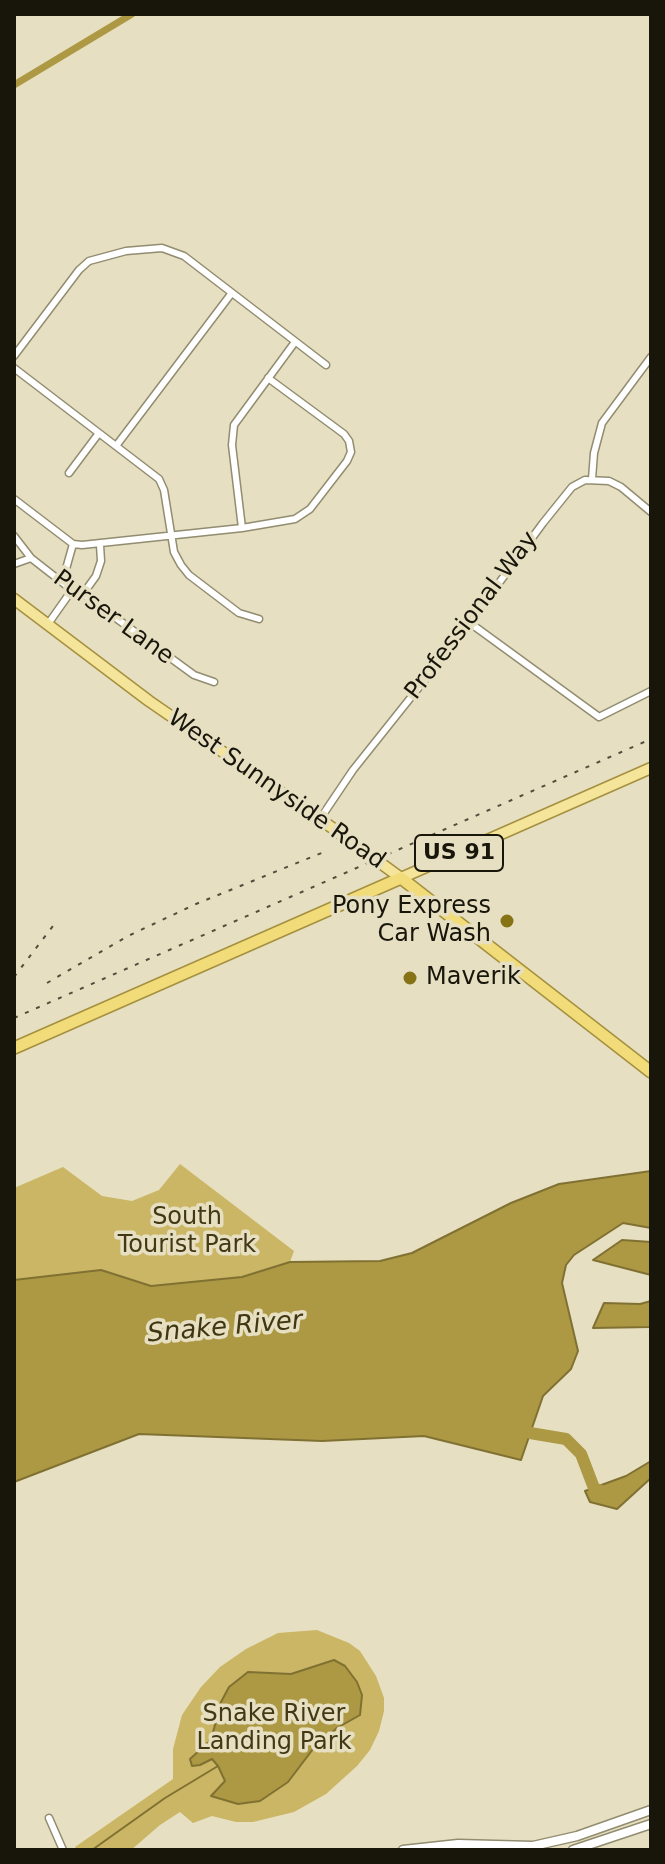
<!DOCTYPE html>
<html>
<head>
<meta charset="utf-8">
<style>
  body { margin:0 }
  #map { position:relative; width:665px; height:1864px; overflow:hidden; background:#e6dfc1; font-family:"DejaVu Sans",sans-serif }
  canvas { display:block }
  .frame { position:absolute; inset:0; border:16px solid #18150b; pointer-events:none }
</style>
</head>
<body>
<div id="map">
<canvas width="665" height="1864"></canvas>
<div class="frame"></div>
</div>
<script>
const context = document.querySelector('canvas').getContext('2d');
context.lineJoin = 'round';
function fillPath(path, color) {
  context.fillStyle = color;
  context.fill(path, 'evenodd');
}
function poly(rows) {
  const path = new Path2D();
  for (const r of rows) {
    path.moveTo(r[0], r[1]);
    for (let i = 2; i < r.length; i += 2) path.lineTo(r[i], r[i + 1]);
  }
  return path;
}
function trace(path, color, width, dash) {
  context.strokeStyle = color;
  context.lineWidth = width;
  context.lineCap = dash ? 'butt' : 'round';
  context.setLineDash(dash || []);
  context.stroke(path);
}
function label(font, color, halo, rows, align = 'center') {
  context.font = font + ' "DejaVu Sans",sans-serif';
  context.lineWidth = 7;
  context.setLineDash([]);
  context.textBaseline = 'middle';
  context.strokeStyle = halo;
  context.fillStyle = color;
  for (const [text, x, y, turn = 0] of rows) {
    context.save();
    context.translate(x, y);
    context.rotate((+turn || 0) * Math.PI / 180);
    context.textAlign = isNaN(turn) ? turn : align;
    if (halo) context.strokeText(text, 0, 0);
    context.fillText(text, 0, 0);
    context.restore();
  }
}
fillPath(poly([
  [180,1164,294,1251,290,1262,242,1277,150,1286,101,1270,14,1280,14,1188,63,1167,102,1196,132,1201,159,1190],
  [317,1630,349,1643,360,1651,376,1676,384,1698,384,1711,379,1731,370,1750,357,1766,326,1794,294,1812,253,1822,236,1822,212,1816,193,1823,180,1812,160,1825,131,1850,77,1850,75,1847,173,1779,173,1749,182,1715,201,1687,220,1667,246,1649,278,1633]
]), '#cab664');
const water = poly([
  [651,1171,651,1228,623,1223,574,1255,566,1265,562,1283,578,1351,571,1369,543,1396,521,1460,424,1436,322,1441,139,1434,14,1482,14,1280,101,1270,151,1286,242,1277,290,1262,380,1261,412,1253,511,1203,559,1184,651,1171],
  [622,1240,651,1242,651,1275,593,1260,622,1240],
  [651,1301,651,1327,593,1328,604,1303,640,1304,651,1301],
  [651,1461,651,1478,617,1509,590,1502,585,1491,626,1476,651,1461],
  [334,1660,345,1666,357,1682,362,1695,360,1715,337,1728,313,1749,288,1782,260,1801,238,1804,211,1796,225,1781,218,1766,212,1759,200,1765,192,1766,190,1759,211,1740,221,1702,229,1687,248,1672,291,1674,334,1660]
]);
fillPath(water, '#ad9943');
trace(water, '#807132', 2);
trace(poly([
  [92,1850,165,1798,218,1766]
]), '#807132', 2);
trace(poly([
  [14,85,132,14]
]), '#ad9943', 7);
trace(poly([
  [516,1426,530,1433,566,1439,581,1454,594,1488,609,1494]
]), '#ad9943', 12);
const minor = poly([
  [14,356,79,270,89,261,126,251,162,248,184,256,326,365],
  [14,368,159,479,164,490,174,552,181,565,189,575,239,613,259,619],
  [116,446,231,294],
  [69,473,99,433],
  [592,479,594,453,602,423,651,357],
  [14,499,73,544,82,545,242,528,295,519,310,509,347,461,351,452,349,441,344,434,268,378],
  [242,528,232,445,234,425,295,342],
  [14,536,31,558,72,590,83,594,194,675,214,682],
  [14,564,31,558],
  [83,594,96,576,101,561,100,545],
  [470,623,599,717,651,691],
  [48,624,72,590,64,576,73,544],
  [320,819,353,770,463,632,543,523,572,487,585,480,609,481,621,487,651,512],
  [49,1818,63,1850]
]);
const tertiary = poly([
  [403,1850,458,1844,533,1846,577,1836,651,1810],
  [573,1850,651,1824]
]);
const primary = poly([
  [14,599,149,701,320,819,401,878,651,768]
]);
const trunk = poly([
  [14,1048,401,878,651,1072]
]);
trace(minor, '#928c70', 9);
trace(tertiary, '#928c70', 11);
trace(primary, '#a4903e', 13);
trace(trunk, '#a4903e', 14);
trace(minor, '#fff', 6);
trace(tertiary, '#fff', 8);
trace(primary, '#f5e59b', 10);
trace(trunk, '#f2dc7a', 11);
trace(poly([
  [14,977,56,922],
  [47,983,128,936,196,904,324,852],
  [14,1018,651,739]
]), '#524e3e', 2, [4, 8]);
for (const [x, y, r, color] of [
  [507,921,8,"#867315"],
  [410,978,8,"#867315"]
]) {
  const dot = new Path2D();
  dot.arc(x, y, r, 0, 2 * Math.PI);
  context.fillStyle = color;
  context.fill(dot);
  trace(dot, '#e6dfc1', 3);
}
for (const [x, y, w] of [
  [459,853,88]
]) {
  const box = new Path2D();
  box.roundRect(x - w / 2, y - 18, w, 36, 6);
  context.fillStyle = '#e6dfc1';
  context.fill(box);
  trace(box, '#18150b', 2);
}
label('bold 22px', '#18150b', null, [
  ["US 91",459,853]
]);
label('24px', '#18150b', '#e6dfc1', [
  ["Professional Way",472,616,-53],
  ["Purser Lane",113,618,36],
  ["West Sunnyside Road",276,790,35]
]);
label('24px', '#18150b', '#e6dfc1', [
  ["Pony Express",491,907],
  ["Car Wash",491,935],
  ["Maverik",426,978,"left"]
], 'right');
label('24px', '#423914', '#e6dfc1', [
  ["South",187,1218],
  ["Tourist Park",187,1246],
  ["Snake River",274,1715],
  ["Landing Park",274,1743]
]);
label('italic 26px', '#403712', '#e6dfc1', [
  ["Snake River",225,1328,-5]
]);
</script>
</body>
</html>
